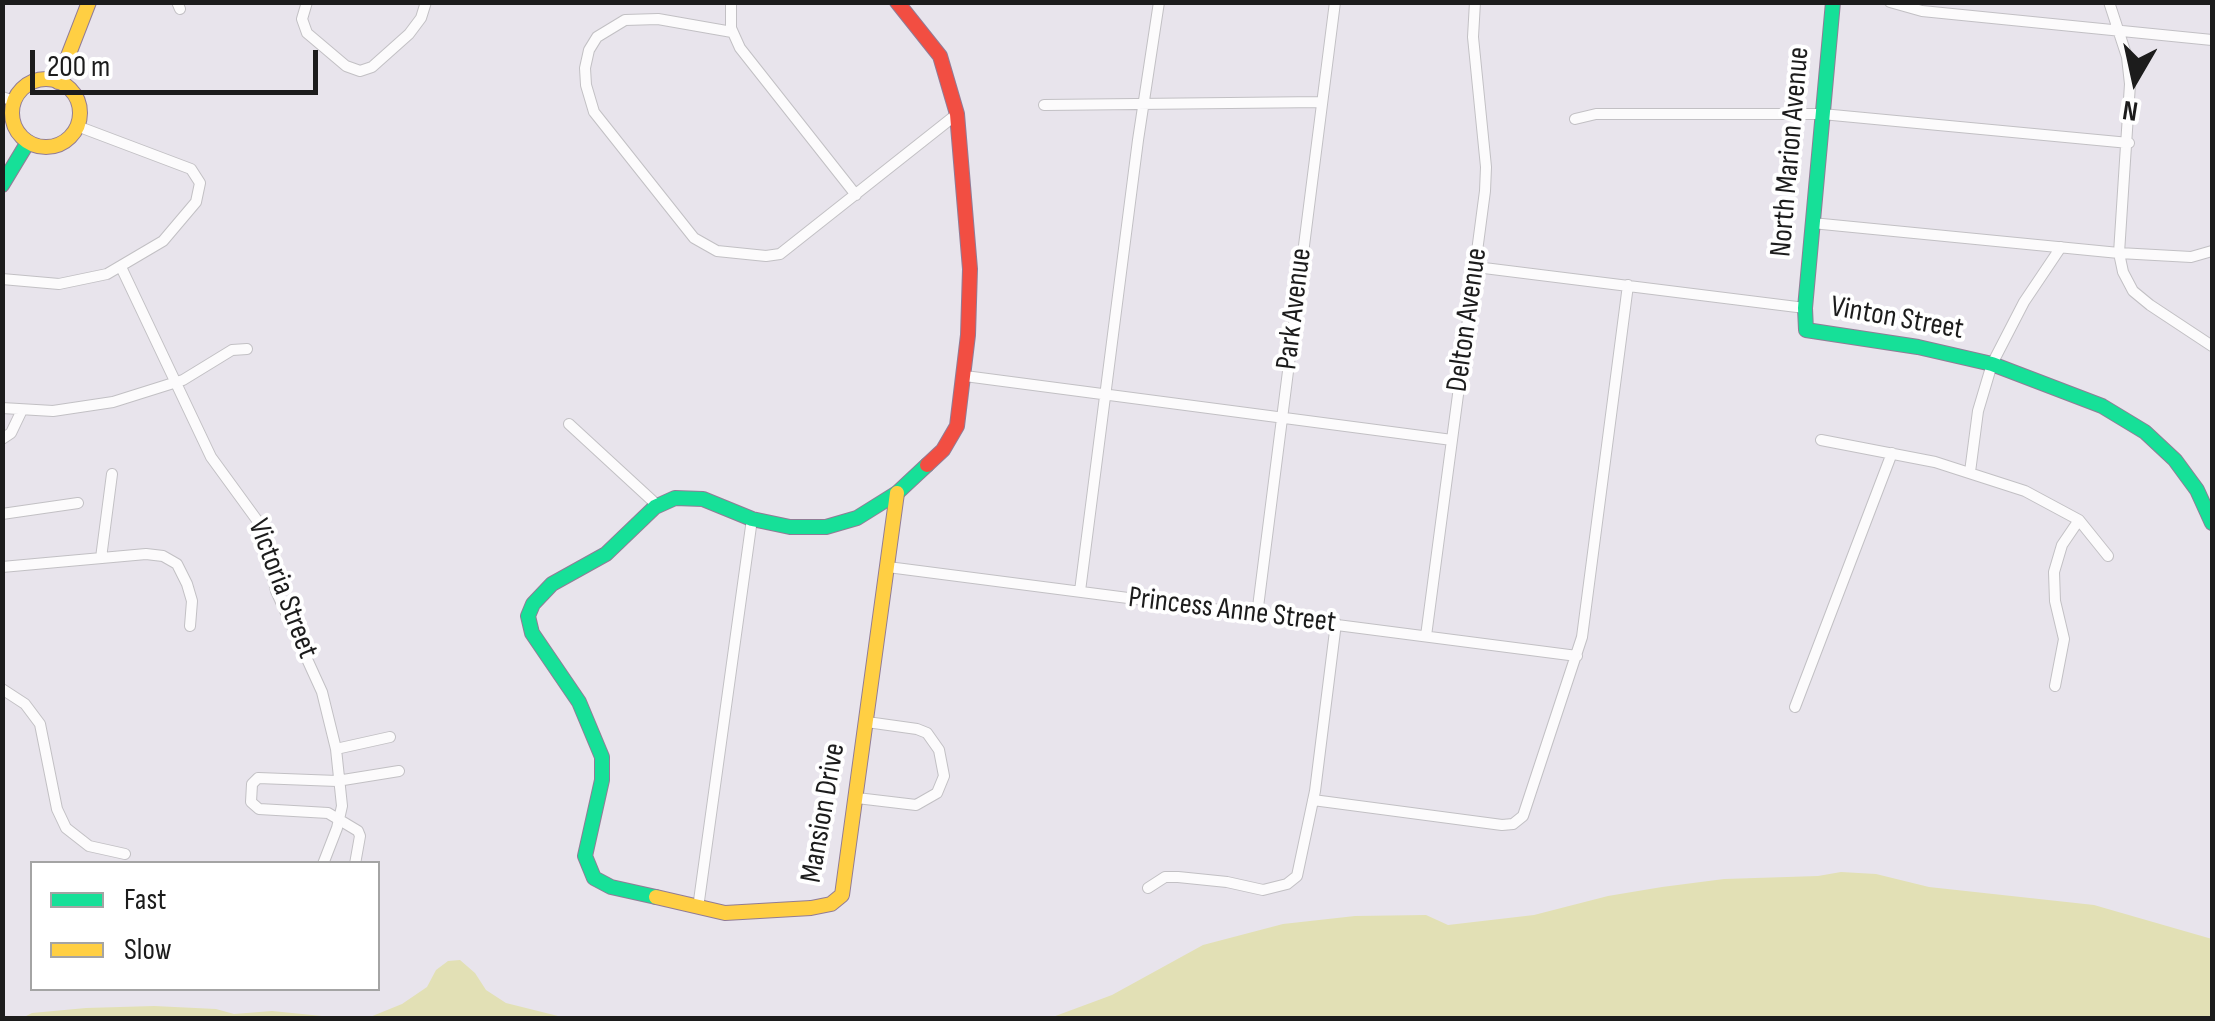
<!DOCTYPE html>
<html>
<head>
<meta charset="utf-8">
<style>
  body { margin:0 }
  #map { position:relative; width:2215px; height:1021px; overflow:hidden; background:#e8e4ec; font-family:"Sofia Sans Condensed",sans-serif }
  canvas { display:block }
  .frame { position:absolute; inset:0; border:5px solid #1c1c1c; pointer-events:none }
  .legend { position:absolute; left:30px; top:861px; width:350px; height:130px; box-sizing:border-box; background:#fff; border:2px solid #a4a4a4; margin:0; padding:12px 18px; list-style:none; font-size:30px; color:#1c1c1c }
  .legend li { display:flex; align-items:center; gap:20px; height:50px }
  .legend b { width:50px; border:2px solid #a4a4a4 }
  .north { position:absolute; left:2085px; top:30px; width:100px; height:100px; -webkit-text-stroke:8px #fff; paint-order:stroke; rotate:189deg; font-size:28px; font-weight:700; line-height:40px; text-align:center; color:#1c1c1c }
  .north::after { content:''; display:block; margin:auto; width:35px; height:45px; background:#1c1c1c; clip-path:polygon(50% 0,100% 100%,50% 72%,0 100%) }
  .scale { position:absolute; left:30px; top:50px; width:288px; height:45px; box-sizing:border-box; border:5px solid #1c1c1c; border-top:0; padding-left:12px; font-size:30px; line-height:35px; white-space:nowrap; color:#1c1c1c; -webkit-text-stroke:8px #fff; paint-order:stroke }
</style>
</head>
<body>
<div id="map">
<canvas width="2215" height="1021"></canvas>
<div class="frame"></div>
<ul class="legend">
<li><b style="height:12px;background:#16e098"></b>Fast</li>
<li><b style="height:12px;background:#ffcf43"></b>Slow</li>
</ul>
<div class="north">N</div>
<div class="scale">200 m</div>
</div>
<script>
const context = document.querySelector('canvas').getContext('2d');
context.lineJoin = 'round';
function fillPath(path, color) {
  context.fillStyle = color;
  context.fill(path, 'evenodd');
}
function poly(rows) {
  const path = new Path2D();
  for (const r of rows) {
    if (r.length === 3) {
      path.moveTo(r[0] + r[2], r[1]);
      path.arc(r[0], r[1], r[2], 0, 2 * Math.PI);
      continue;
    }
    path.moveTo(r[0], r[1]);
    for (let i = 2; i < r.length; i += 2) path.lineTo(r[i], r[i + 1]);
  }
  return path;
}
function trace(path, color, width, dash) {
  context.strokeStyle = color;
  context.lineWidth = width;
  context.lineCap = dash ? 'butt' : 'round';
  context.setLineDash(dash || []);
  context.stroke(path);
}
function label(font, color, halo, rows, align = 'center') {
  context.font = font + ' "Sofia Sans Condensed",sans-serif';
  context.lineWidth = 8;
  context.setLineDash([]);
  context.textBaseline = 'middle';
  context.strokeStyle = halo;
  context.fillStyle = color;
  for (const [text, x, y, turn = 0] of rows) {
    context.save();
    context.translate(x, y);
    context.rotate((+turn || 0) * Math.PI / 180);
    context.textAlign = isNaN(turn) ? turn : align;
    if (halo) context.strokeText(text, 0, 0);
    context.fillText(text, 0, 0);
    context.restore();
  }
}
fillPath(poly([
  [1841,872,1876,874,1929,887,2094,905,2212,939,2212,1018,1050,1018,1112,995,1203,945,1283,924,1355,916,1426,915,1448,925,1534,915,1608,896,1662,887,1724,879,1818,876],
  [460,960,475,973,486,990,506,1003,566,1018,22,1018,32,1013,86,1008,154,1006,216,1009,234,1014,272,1011,332,1017,370,1017,402,1004,427,987,436,970,448,961]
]), '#e2e0b5');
const street = poly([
  [177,2,180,9],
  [307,2,302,19,307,33,346,66,360,71,372,67,409,34,421,18,426,2],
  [731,2,731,28,740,48,856,195],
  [1890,2,1922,11,2212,40],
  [2109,2,2127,57,2130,84,2119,253,2123,272,2133,291,2150,305,2212,346],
  [732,32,658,19,625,20,597,37,589,50,585,68,586,85,594,112,694,238,717,251,766,256,780,254,957,114],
  [2,97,14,101],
  [1044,105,1322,102],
  [1575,119,1596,114,1822,114,2129,143],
  [1812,223,2119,253,2191,257,2212,251],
  [121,267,211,457,262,527,276,591,322,692,336,749,342,806,337,828,323,864],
  [1476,267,1805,308],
  [2,279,59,284,107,274,163,241,196,202,200,183,191,169,77,126],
  [965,376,1452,440],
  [2,408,53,411,113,402,183,380,232,350,247,349],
  [569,424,657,505],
  [2,439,11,433,22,410],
  [1821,440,1935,462,2025,491,2079,520,2108,556],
  [1970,472,1978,411,1992,364,2024,302,2061,247],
  [2,514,78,503],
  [101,558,112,474],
  [2,567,146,554,163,556,177,564,187,584,192,601,190,626],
  [888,567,1577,656],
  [1080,591,1138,140,1159,2],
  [1257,615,1335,2],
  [1426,636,1485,191,1486,167,1473,37,1475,2],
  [2055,686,2064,639,2055,601,2054,572,2062,545,2079,520],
  [2,689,25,704,40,724,57,809,66,828,89,846,125,854],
  [1795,707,1892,453],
  [336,749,390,737],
  [857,798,916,805,937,793,944,776,939,750,927,733,917,729,867,722],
  [1313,800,1502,825,1513,824,1523,816,1582,637,1628,285],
  [355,864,360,836,358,831,328,813,259,809,251,802,252,784,258,778,337,781,399,771],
  [1148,888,1165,877,1178,877,1227,882,1263,890,1287,884,1297,876,1315,791,1336,623],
  [698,908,752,519]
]);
const fast = poly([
  [1833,2,1805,308,1806,330,1918,347,1992,364,2102,406,2145,432,2175,460,2197,490,2212,523],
  [2,185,28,142],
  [656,897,611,887,594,878,585,856,602,780,602,757,579,702,532,633,528,616,533,604,552,584,606,554,655,507,675,498,703,499,752,519,790,527,826,527,857,518,897,493,927,465]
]);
const slow = poly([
  [46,113,34],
  [58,82,89,2],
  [656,897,725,913,811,908,831,904,842,895,897,493]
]);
const jam = poly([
  [897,2,940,56,957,114,970,269,968,335,957,426,943,450,927,465]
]);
trace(street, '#c2c0c4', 12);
trace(fast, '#917c96', 16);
trace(slow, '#917c96', 16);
trace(jam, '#917c96', 16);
trace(street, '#fcfbfc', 10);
trace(fast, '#16e098', 14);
trace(slow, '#ffcf43', 14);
trace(jam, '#f24e42', 14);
label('30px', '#1c1c1c', '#fff', [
  ["North Marion Avenue",1791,152,-85],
  ["Park Avenue",1295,309,-83],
  ["Vinton Street",1897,319,10],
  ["Delton Avenue",1468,320,-82],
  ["Victoria Street",282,589,69],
  ["Princess Anne Street",1232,611,7],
  ["Mansion Drive",824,813,-80]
]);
</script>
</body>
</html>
